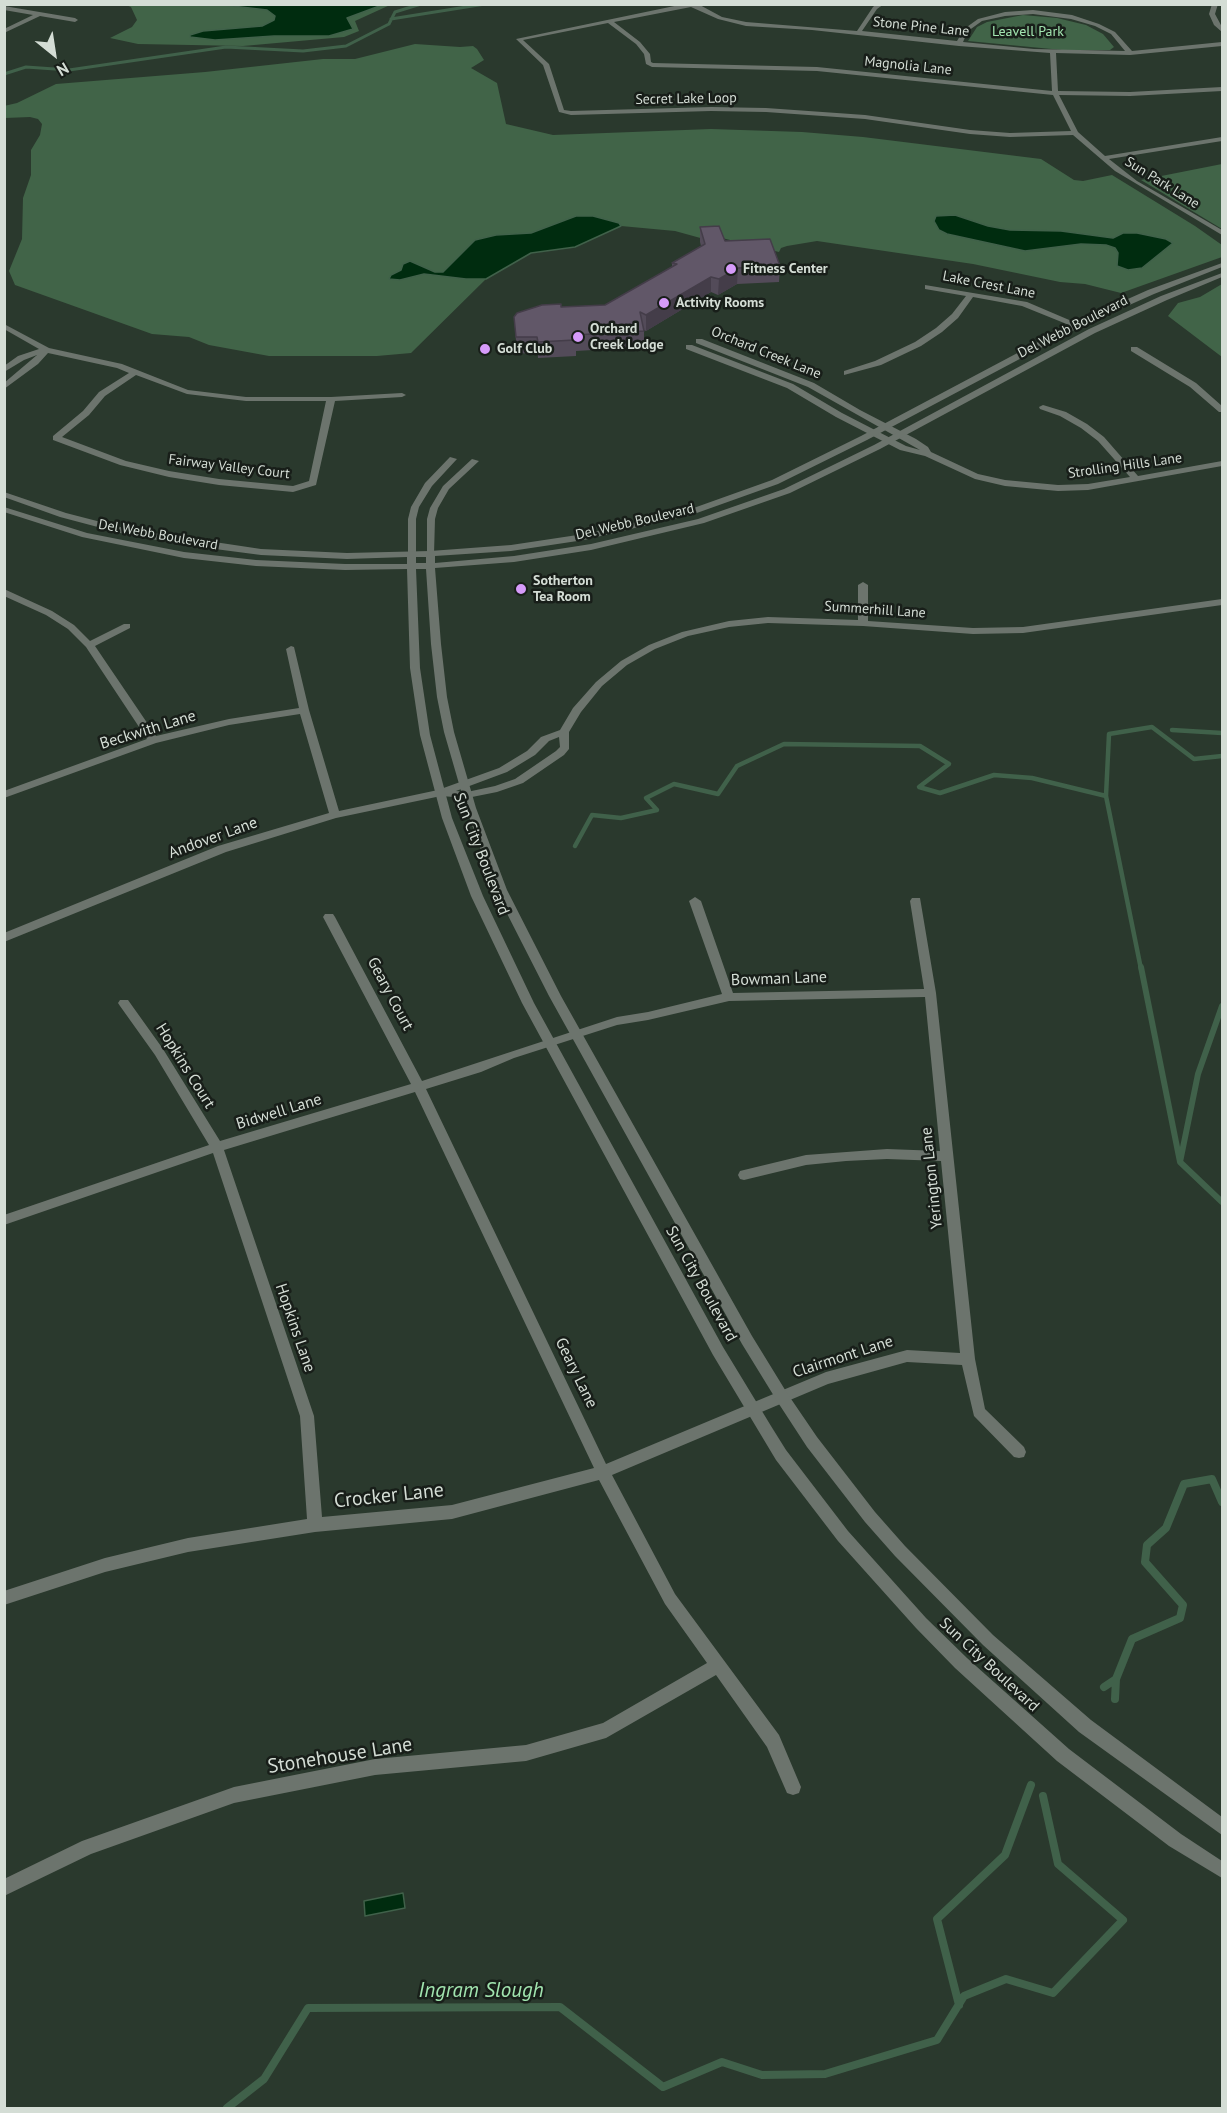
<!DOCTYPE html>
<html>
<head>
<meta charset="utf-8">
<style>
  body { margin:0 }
  #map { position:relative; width:1227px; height:2113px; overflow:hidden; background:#2a392d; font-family:"PT Sans",sans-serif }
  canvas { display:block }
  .frame { position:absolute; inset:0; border:6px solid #d4ddd5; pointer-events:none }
  .north { position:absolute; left:24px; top:24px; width:60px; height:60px; -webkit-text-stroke:4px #181e19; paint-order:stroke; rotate:150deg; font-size:16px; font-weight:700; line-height:24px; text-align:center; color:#d4ddd5 }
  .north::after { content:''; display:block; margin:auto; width:21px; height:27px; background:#d4ddd5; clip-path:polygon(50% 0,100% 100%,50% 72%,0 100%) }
</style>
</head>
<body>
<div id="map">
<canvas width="1227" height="2113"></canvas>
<div class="frame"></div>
<div class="north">N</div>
</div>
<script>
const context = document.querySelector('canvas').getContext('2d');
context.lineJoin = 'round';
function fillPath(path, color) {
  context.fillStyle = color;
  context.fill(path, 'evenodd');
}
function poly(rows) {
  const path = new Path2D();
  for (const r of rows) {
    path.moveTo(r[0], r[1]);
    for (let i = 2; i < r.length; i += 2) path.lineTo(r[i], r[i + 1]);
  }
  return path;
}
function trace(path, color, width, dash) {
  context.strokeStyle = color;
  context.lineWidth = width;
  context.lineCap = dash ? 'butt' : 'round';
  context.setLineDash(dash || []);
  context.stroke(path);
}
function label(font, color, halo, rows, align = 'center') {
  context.font = font + ' "PT Sans",sans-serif';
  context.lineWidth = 5;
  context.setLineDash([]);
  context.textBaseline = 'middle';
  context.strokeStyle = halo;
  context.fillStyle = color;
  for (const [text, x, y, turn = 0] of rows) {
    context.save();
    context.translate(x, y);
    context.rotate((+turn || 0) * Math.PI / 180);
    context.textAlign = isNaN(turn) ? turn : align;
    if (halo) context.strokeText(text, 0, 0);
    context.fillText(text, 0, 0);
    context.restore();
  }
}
fillPath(poly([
  [126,5,390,5,355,21,359,31,344,37,243,46,138,44,110,38,132,27,137,20,131,7],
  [1023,15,1057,18,1086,25,1103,34,1114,47,1110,50,1062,50,968,41,977,27,987,22],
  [415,44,460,47,473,46,477,49,484,60,471,68,497,83,506,124,553,135,711,129,802,132,863,137,1041,159,1074,180,1083,181,1112,175,1195,226,1222,245,1222,257,1121,293,1085,284,1060,282,973,264,817,241,787,246,781,248,779,252,722,238,704,239,675,231,621,226,522,248,486,279,411,353,377,356,269,356,209,345,189,337,152,334,15,285,9,271,22,239,23,198,31,175,31,150,40,135,42,124,38,119,30,117,5,118,4,106,17,103,56,84,205,72,323,59,355,59],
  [1222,164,1222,229,1141,180],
  [1222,284,1222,357,1168,316,1178,303,1200,297]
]), '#416448');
const water = poly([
  [224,5,382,5,347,18,353,29,329,36,274,36,215,40,190,37,190,35,203,31,262,26,274,20,275,16,267,10,224,5],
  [955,215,988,226,1010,230,1061,231,1113,238,1123,233,1137,233,1166,239,1173,243,1142,268,1128,270,1117,266,1118,253,1115,248,1106,245,1081,244,1025,251,947,234,939,230,934,221,936,216,955,215],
  [576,216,593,216,619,223,621,226,575,247,531,253,486,279,466,279,424,274,400,280,389,279,391,275,401,270,403,264,410,261,435,272,443,272,475,240,496,235,531,233,576,216],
  [403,1893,405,1908,365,1916,364,1901,403,1893]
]);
fillPath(water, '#002c0f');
trace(water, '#40614a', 1.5);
trace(poly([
  [391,19,485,4],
  [4,74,26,67,69,70,226,47,303,51,346,46,389,24,395,12,421,4]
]), '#40614a', 3);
trace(poly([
  [1172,730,1222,733],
  [1106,796,1141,969],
  [575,846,592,815,621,818,657,810,646,798,674,784,718,794,737,766,784,744,920,746,949,764,919,787,940,793,994,775,1032,778,1106,796,1109,734,1152,727,1194,759,1222,756]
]), '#40614a', 4.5);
trace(poly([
  [1141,967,1180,1162],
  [1222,1006,1198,1074,1180,1162,1222,1202]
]), '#40614a', 6);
trace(poly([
  [1104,1687,1116,1679],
  [1115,1699,1116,1679,1132,1639,1180,1618,1183,1605,1145,1562,1147,1545,1166,1528,1184,1484,1212,1479,1222,1502],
  [959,2005,937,1919,1005,1855,1031,1785],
  [227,2108,264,2079,308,2008,560,2007,663,2087,722,2062,762,2075,825,2074,937,2040,964,1996,1006,1979,1053,1993,1123,1920,1058,1864,1043,1796]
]), '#40614a', 8);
fillPath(poly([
  [684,4,698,4,722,17,746,22,857,31,873,7,876,4,884,4,877,9,862,31,957,41,964,29,978,19,1005,12,1033,10,1072,15,1099,24,1115,32,1132,51,1222,42,1222,46,1130,55,1056,53,1058,91,1130,92,1222,87,1222,91,1130,96,1059,95,1078,132,1105,156,1222,137,1222,141,1109,159,1137,181,1222,230,1222,235,1115,171,1073,135,1010,137,970,134,865,119,766,112,711,111,571,115,559,112,543,65,516,39,684,4],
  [691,7,718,19,746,26,812,30,959,46,1050,53,1052,91,817,67,653,63,651,62,650,54,640,42,614,22,691,7],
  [1033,14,1071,19,1095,26,1111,34,1125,51,1034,49,963,42,968,31,982,21,1005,16,1033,14],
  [608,23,636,44,644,54,646,64,652,67,817,71,1053,95,1071,131,1010,133,970,130,865,115,766,108,711,107,571,111,564,110,549,64,523,40,608,23],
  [1212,4,1218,4,1215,14,1222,27,1222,32,1214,25,1209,14,1212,4],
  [4,6,75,18,78,20,75,22,40,16,4,33,4,29,33,15,4,10,4,6],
  [925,285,1027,302,1081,325,1074,327,1022,306,973,297,958,318,942,332,921,346,881,365,844,375,844,371,875,361,915,342,936,328,952,314,966,296,925,289,925,285],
  [4,324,49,348,122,364,188,390,246,397,331,397,402,393,406,395,402,397,335,401,316,485,293,492,219,485,169,477,120,465,53,440,53,436,83,411,99,392,129,373,117,368,48,353,38,364,4,389,4,383,37,355,24,360,4,372,4,366,18,356,39,349,4,329,4,324],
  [136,375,187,394,246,401,326,401,309,481,293,486,219,479,169,471,126,461,62,437,89,415,105,396,136,375],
  [696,339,702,339,814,383,860,410,916,439,928,447,931,452,978,474,1005,480,1058,485,1088,484,1130,477,1098,441,1081,428,1060,416,1040,409,1039,407,1043,405,1066,412,1087,424,1104,437,1138,476,1222,461,1222,466,1088,490,1058,491,1005,486,975,479,925,456,900,450,836,417,787,388,686,349,686,345,692,345,793,384,842,413,906,446,920,450,808,387,696,343,696,339],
  [1131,347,1137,347,1196,383,1222,406,1222,412,1219,412,1190,387,1131,351,1131,347],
  [450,457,457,459,432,486,419,507,416,519,416,555,411,558,408,557,408,519,411,507,425,483,450,457],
  [472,459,479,461,449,489,438,508,435,519,434,554,430,557,427,556,427,519,430,508,443,486,472,459],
  [863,582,868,585,868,621,973,628,1023,627,1222,599,1222,605,1023,633,973,634,863,626,768,623,729,627,688,636,655,649,627,665,602,686,581,712,569,732,569,749,564,755,523,783,497,792,467,798,441,796,336,818,226,852,4,942,4,933,218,846,329,813,300,714,229,725,156,743,4,798,4,791,147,739,86,647,68,629,46,615,4,596,4,589,52,611,74,625,90,641,124,624,130,624,130,628,95,646,156,736,229,719,299,708,286,649,291,646,294,647,309,710,339,811,438,790,499,768,527,751,541,737,560,730,573,708,596,682,621,661,649,645,682,632,729,621,768,617,858,620,858,585,863,582],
  [559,737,560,747,556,751,515,779,495,786,467,792,456,791,507,772,535,755,549,741,559,737],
  [695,897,701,901,733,993,924,989,910,901,912,898,920,898,936,993,975,1359,985,1409,1024,1447,1026,1452,1024,1457,1019,1458,1014,1457,974,1416,962,1365,907,1362,828,1384,612,1475,675,1594,779,1735,801,1787,799,1793,793,1795,787,1793,767,1747,716,1675,606,1738,526,1761,375,1775,234,1803,91,1854,4,1896,4,1879,82,1841,234,1787,375,1759,526,1745,603,1723,707,1663,665,1604,599,1480,452,1519,315,1532,188,1552,105,1572,4,1605,4,1591,105,1558,188,1538,307,1519,300,1416,213,1153,4,1225,4,1215,209,1145,155,1055,120,1006,118,1003,120,1000,128,1000,163,1049,220,1141,411,1084,323,917,325,914,333,914,335,917,422,1081,617,1017,648,1012,722,994,689,901,695,897],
  [925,997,940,1151,887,1149,806,1155,744,1170,740,1171,738,1175,740,1179,744,1180,806,1165,846,1161,887,1159,941,1161,960,1353,907,1350,826,1372,606,1464,426,1089,481,1072,514,1058,617,1025,648,1020,729,1001,925,997],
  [415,1092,594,1468,452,1505,322,1517,314,1416,224,1150,415,1092]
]), '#6c746d');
fillPath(poly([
  [1222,263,1222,267,1154,294,1080,327,867,440,778,484,694,514,584,540,511,551,435,556,435,563,514,556,591,544,698,519,784,489,874,445,1089,329,1161,296,1222,273,1222,277,1167,300,1095,333,880,449,790,493,704,523,591,550,514,562,435,568,441,644,447,697,454,732,476,808,507,890,561,996,752,1336,787,1393,817,1437,875,1512,905,1546,993,1635,1091,1720,1222,1817,1222,1835,1079,1732,983,1645,895,1556,865,1522,807,1447,777,1401,742,1344,549,996,495,890,466,808,444,732,437,697,431,644,426,569,416,569,420,668,430,735,452,818,483,896,534,1003,723,1347,771,1426,786,1450,848,1531,926,1618,967,1658,1069,1749,1181,1834,1222,1861,1222,1878,1169,1846,1057,1761,955,1668,916,1628,838,1541,776,1460,713,1355,522,1003,471,896,442,818,420,735,410,668,407,569,345,570,256,566,184,558,82,537,4,512,4,507,87,533,184,552,256,560,345,564,407,564,407,557,347,559,261,555,192,546,128,535,60,517,4,497,4,492,66,513,128,529,261,549,347,553,430,551,511,545,584,534,688,510,772,480,861,436,1074,323,1148,290,1222,263],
  [416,557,426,557,426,563,416,563,416,557]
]), '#6c746d');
fillPath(poly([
  [700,227,725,241,780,266,779,282,737,284,718,295,711,292,646,331,644,330,644,347,576,351,576,356,538,358,538,354,517,353,514,317,561,307,605,305,672,267,672,263,701,246,700,242]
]), '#534b59');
fillPath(poly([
  [738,268,737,284,718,295,719,279],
  [711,277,711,292,646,331,646,315]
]), '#443d49');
const building = poly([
  [719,226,725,241,770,239,780,266,738,268,719,279,711,277,646,315,640,312,644,331,575,335,575,340,538,342,537,337,516,337,514,317,517,313,542,305,561,304,561,307,605,305,677,264,672,263,705,244,700,227,719,226]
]);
fillPath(building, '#615768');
trace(building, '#443d49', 1.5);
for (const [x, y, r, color] of [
  [731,269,6,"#d69bfa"],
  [664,303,6,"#d69bfa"],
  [578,337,6,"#d69bfa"],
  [485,349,6,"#d69bfa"],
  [521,589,6,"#d69bfa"]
]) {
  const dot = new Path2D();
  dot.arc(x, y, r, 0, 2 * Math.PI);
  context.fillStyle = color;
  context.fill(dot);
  trace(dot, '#181e19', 2);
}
label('14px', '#d4ddd5', '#181e19', [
  ["Stone Pine Lane",921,27,6],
  ["Magnolia Lane",908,66,6],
  ["Secret Lake Loop",686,99,-1],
  ["Sun Park Lane",1162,183,32],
  ["Lake Crest Lane",989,285,11],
  ["Del Webb Boulevard",1073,327,-27],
  ["Orchard Creek Lane",766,353,22],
  ["Strolling Hills Lane",1125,466,-8],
  ["Fairway Valley Court",229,467,7],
  ["Del Webb Boulevard",635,522,-13],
  ["Del Webb Boulevard",158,535,10],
  ["Summerhill Lane",875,610,4]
]);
label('14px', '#a2e5b0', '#181e19', [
  ["Leavell Park",1028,32]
]);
label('bold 14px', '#d4ddd5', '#181e19', [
  ["Fitness Center",743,269],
  ["Activity Rooms",676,303],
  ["Orchard",590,329],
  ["Creek Lodge",590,345],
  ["Golf Club",497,349],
  ["Sotherton",533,581],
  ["Tea Room",533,597]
], 'left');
label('16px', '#d4ddd5', '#181e19', [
  ["Beckwith Lane",148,730,-17],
  ["Andover Lane",213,838,-20],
  ["Sun City Boulevard",481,854,69],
  ["Bowman Lane",779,979,-2],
  ["Geary Court",390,994,62],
  ["Hopkins Court",185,1066,58],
  ["Bidwell Lane",279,1112,-17],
  ["Yerington Lane",932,1178,-96],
  ["Sun City Boulevard",701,1284,61],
  ["Hopkins Lane",295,1328,71],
  ["Clairmont Lane",843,1357,-18],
  ["Geary Lane",576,1373,64],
  ["Sun City Boulevard",989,1665,43]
]);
label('20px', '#d4ddd5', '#181e19', [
  ["Crocker Lane",389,1496,-6],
  ["Stonehouse Lane",340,1756,-9]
]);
label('italic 21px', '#a1e4af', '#181e19', [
  ["Ingram Slough",481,1991]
]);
</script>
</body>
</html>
